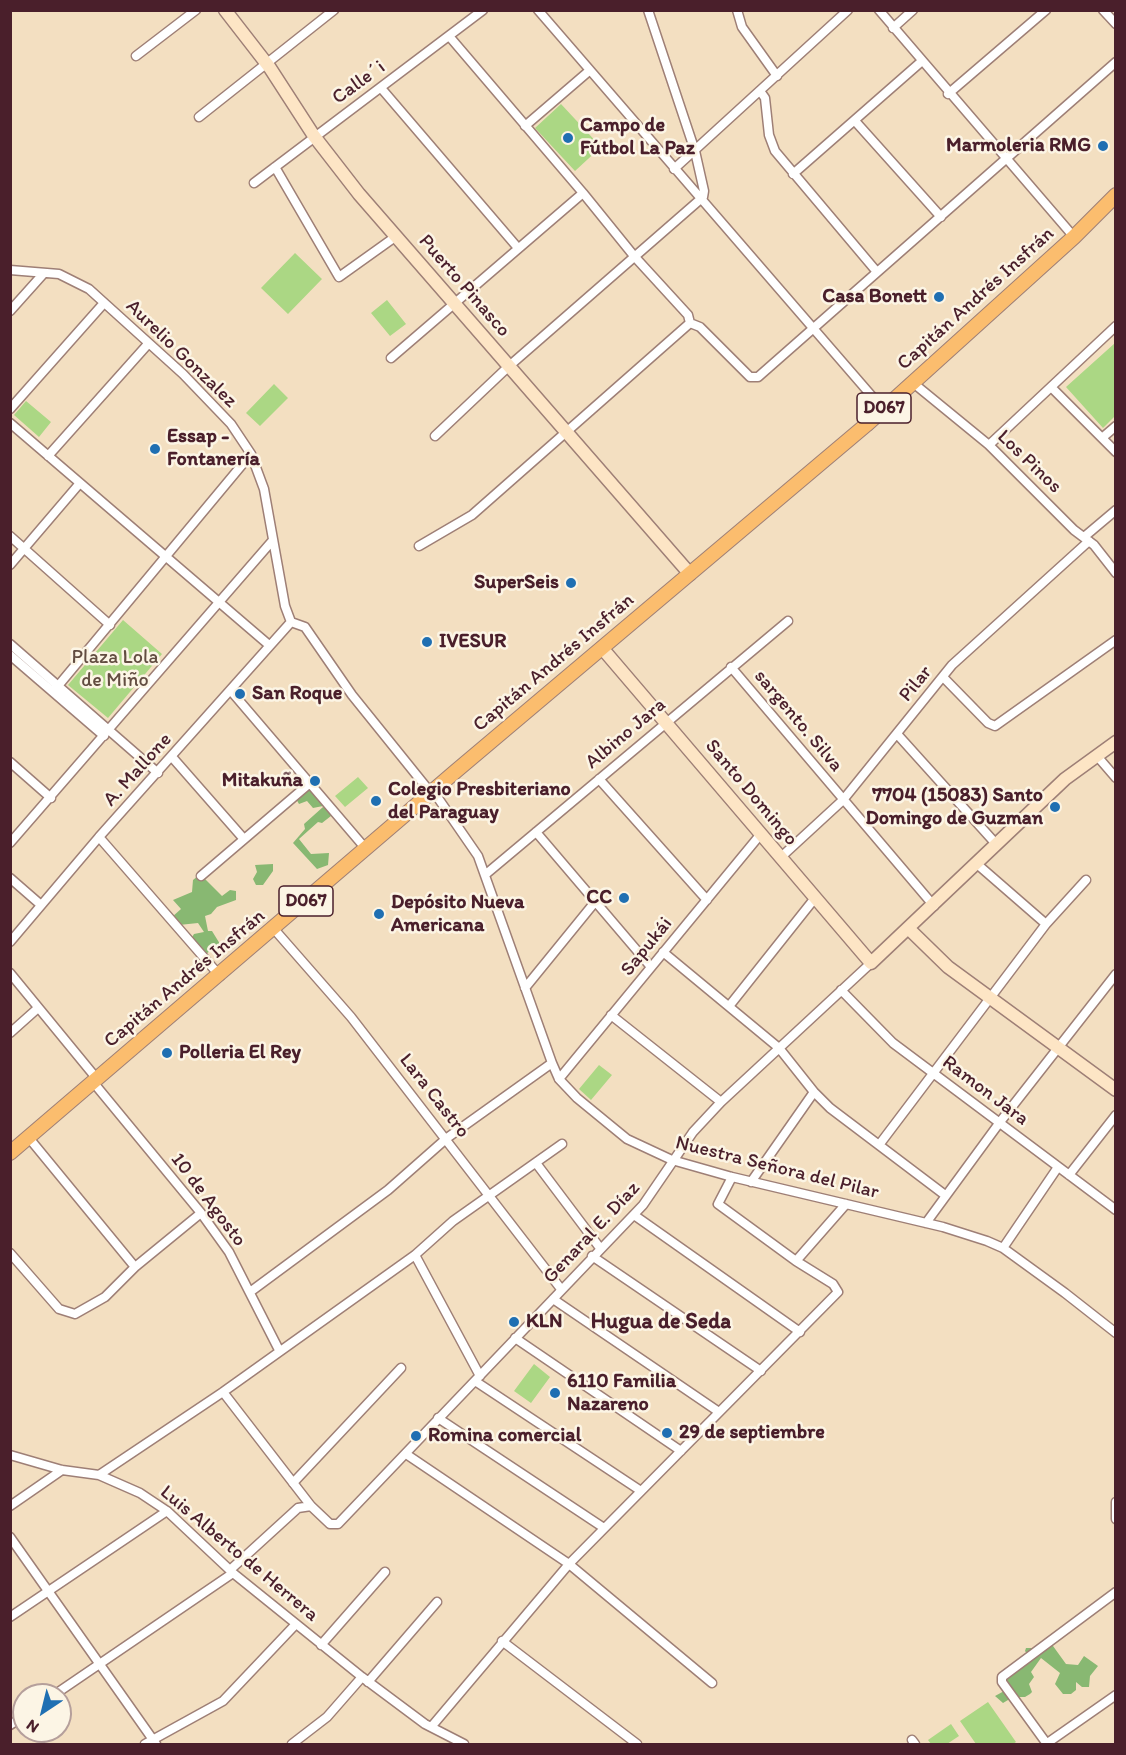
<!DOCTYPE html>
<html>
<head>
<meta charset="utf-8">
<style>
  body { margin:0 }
  #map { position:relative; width:1126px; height:1755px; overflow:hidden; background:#f3dfc1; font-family:Itim,sans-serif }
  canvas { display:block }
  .frame { position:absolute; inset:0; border:12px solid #4a1f2b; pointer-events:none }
  .north { position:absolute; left:12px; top:1683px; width:60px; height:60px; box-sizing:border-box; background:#fcf5e5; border:2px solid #b59f9b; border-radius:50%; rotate:215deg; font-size:16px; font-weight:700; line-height:24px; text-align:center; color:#4a1f2b }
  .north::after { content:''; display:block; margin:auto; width:21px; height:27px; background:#1f6fb2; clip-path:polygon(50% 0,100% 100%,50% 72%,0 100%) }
</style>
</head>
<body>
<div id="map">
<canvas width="1126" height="1755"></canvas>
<div class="frame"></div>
<div class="north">N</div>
</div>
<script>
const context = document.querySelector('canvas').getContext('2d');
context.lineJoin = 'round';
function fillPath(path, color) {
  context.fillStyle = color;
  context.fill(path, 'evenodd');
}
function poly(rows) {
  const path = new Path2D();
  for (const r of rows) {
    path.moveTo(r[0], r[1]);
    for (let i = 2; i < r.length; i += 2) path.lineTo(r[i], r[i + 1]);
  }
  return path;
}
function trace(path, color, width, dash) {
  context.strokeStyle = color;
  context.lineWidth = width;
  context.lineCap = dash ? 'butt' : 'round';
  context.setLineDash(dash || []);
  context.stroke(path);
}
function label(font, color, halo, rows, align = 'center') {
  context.font = font + ' Itim,sans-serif';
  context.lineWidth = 5;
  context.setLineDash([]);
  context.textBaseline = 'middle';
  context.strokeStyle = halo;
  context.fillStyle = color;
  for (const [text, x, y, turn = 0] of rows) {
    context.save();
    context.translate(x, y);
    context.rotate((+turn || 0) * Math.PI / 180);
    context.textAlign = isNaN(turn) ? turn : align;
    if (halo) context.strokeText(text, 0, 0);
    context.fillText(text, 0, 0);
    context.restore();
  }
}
fillPath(poly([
  [561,104,601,147,575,171,535,128],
  [295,253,322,279,288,314,261,288],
  [387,300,406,324,390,336,371,313],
  [1115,343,1115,416,1103,428,1066,387],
  [274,384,288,398,260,426,246,413],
  [26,401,51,422,39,437,14,415],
  [123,620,162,654,108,718,68,685],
  [358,777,368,788,345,807,335,796],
  [599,1065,612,1075,591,1100,579,1089],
  [534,1364,550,1377,531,1403,514,1391],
  [988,1702,1016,1742,1013,1744,976,1744,960,1721],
  [951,1724,959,1736,947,1744,931,1744,928,1740]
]), '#abd784');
fillPath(poly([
  [309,789,319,795,323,806,313,808,307,801,299,804,295,797],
  [323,807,330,810,331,816,322,823,318,822,299,839,311,854,329,853,328,865,317,869,293,843,305,829,304,824],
  [273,864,273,871,263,885,256,885,253,879,257,872,255,865],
  [198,876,203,877,222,896,230,890,236,891,236,900,217,907,211,914,205,916,208,931,212,931,220,944,219,951,210,951,203,956,191,939,194,934,204,932,198,923,179,925,172,917,181,909,173,900,192,892,193,880],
  [1043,1640,1053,1646,1066,1664,1078,1665,1084,1656,1098,1666,1090,1676,1089,1687,1082,1687,1076,1682,1076,1690,1071,1694,1063,1694,1055,1684,1060,1673,1041,1658,1031,1672,1034,1677,1029,1684,1032,1692,1030,1694,1025,1697,1013,1697,1003,1703,995,1696,1006,1690,1004,1678,1028,1655,1025,1651,1026,1648,1034,1648]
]), '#88b872');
const street = poly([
  [538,10,883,409],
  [737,10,742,27,777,76],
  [879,10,1074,237],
  [1103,10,1116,24],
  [893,28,913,10],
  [449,36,583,193],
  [136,56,196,10],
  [381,88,518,248],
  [760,91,765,98,769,135,775,151,877,272],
  [948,94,1046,10],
  [199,117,334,10],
  [855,121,941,217],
  [525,126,589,71],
  [275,167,339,277,395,237],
  [674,169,848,10],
  [793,174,922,61],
  [254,183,483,10],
  [10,270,59,274,89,289,183,374,231,424,251,454,264,489,285,606,291,622,305,627,352,695,431,793,438,798,478,856,552,1063,559,1079,577,1098,627,1139,672,1160,732,1177,943,1227,987,1241,1003,1248,1065,1293,1116,1333],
  [10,311,44,273],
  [690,323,700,327,750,377,758,377,1116,62],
  [391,358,583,193,634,256,688,315,690,323],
  [912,382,989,445,1074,530,1094,545,1116,573],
  [1052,388,1116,452],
  [10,409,104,303],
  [10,423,269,645],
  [435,436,508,367,703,197,704,191,695,151,648,10],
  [1102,438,1116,426],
  [989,445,1116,326],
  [48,456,148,344],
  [10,536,110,625],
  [1084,537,1116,510],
  [419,546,472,515,690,323],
  [10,565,80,483],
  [10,644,158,773],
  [10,655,104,736],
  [731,667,934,906],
  [943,677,988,723,995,726,1116,640],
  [231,691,366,849],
  [53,692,251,454],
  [897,734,997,845],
  [1097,756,1116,778],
  [172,757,243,838],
  [10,762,51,798],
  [599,779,707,900],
  [536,832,651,967],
  [99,837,220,976],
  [10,843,273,540],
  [780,858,843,800,952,665,1089,541],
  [977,864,1046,924],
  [486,874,788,621],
  [201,876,310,783],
  [10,878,41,905],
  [274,929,351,1017,561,1289],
  [10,942,99,837,291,622],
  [663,952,779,1048,814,1092,830,1108,945,1195],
  [10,973,97,1079],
  [525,988,595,902],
  [841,990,893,1043,1116,1210],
  [730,1005,815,898],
  [611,1015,721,1102],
  [10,1033,38,1008],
  [559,1079,760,835],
  [93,1082,201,1213,229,1252,279,1350],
  [29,1138,135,1267],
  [879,1145,1046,924,1086,880],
  [536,1163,600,1248],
  [1069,1175,1116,1115],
  [751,1182,814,1092],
  [634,1215,800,1332],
  [926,1223,1000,1122,1116,974],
  [1003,1248,1058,1167],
  [10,1253,59,1309,75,1314,105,1297,135,1267,201,1213],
  [415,1255,480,1376],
  [592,1256,761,1371],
  [796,1261,846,1204],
  [250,1292,388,1190,447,1138,552,1063],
  [553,1299,719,1412],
  [515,1338,681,1451],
  [475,1381,641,1491],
  [223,1392,311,1506,330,1524,338,1524,643,1205,693,1132,721,1102,871,963],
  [438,1418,604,1528],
  [406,1454,569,1564,712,1683],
  [10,1455,62,1470,99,1475,140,1493,167,1511,233,1573,362,1677,425,1724,464,1744],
  [99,1475,223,1392,415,1255,453,1221,562,1144],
  [293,1483,401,1368],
  [1116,1502,1116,1519],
  [10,1506,62,1470],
  [10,1537,156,1744],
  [230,1570,298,1508,311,1506],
  [10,1617,167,1511],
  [502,1641,637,1744],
  [321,1645,385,1572],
  [368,1682,437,1602],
  [54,1695,233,1573],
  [10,1725,24,1716],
  [432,1726,569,1564,838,1292,833,1284,796,1261,718,1204,732,1177],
  [912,1740,915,1744],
  [145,1744,223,1701,296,1624],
  [292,1744,327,1717,362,1677],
  [1046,1744,1116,1695],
  [1047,1744,1002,1682,1002,1677,1116,1592]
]);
const secondary = poly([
  [225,10,270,68,314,136,359,194,690,574],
  [602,648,871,963,1065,779,1116,742],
  [909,929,948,967,1116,1090]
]);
const primary = poly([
  [10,1153,456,771,866,425,1074,237,1116,195]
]);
trace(street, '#9e7f76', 11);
trace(secondary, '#9e7f76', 15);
trace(primary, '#9e7f76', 16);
trace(street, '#fff', 8);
trace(secondary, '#fde5c5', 12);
trace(primary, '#fbbd6e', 14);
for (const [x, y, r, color] of [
  [568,138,6,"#1f6fb2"],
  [1103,146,6,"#1f6fb2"],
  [939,297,6,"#1f6fb2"],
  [155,449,6,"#1f6fb2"],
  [571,583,6,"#1f6fb2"],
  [427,642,6,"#1f6fb2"],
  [240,694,6,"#1f6fb2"],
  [315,781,6,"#1f6fb2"],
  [376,801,6,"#1f6fb2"],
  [1055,807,6,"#1f6fb2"],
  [624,898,6,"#1f6fb2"],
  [379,914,6,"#1f6fb2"],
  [167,1053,6,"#1f6fb2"],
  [514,1322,6,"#1f6fb2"],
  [555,1393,6,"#1f6fb2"],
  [667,1433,6,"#1f6fb2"],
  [416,1436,6,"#1f6fb2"]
]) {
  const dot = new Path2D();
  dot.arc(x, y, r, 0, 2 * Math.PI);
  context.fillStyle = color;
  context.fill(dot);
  trace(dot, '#fcf5e5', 2);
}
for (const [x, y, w] of [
  [884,408,54],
  [306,901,54]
]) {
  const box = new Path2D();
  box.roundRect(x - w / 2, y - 15, w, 30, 4.5);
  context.fillStyle = '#fcf5e5';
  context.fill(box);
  trace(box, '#4a1f2b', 1.5);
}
label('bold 18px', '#4a1f2b', null, [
  ["D067",884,408],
  ["D067",306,901]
]);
label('20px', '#4a1f2b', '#fcf5e5', [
  ["Calle´i",359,83,-36],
  ["Puerto Pinasco",464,286,49],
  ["Capitán Andrés Insfrán",976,299,-42],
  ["Aurelio Gonzalez",181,354,44],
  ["Los Pinos",1029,462,44],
  ["Capitán Andrés Insfrán",554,663,-40],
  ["Pilar",916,684,-51],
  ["sargento. Silva",798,721,50],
  ["Albino Jara",626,734,-40],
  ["A. Mallone",138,770,-48],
  ["Santo Domingo",751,793,50],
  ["Sapukái",647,947,-51],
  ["Capitán Andrés Insfrán",185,979,-40],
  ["Ramon Jara",985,1091,37],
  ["Lara Castro",434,1096,52],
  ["Nuestra Señora del Pilar",777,1168,14],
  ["10 de Agosto",208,1200,53],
  ["Genaral E. Díaz",592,1233,-47],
  ["Luis Alberto de Herrera",239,1554,40]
]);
label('bold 20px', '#4a1f2b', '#fcf5e5', [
  ["Campo de",580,126],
  ["Fútbol La Paz",580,149],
  ["Marmoleria RMG",1091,146,"right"],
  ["Casa Bonett",927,297,"right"],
  ["Essap -",167,437],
  ["Fontanería",167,460],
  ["SuperSeis",559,583,"right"],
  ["IVESUR",439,642],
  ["San Roque",252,694],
  ["Mitakuña",303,781,"right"],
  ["Colegio Presbiteriano",388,790],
  ["del Paraguay",388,813],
  ["7704 (15083) Santo",1043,796,"right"],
  ["Domingo de Guzman",1043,819,"right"],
  ["CC",612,898,"right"],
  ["Depósito Nueva",391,903],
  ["Americana",391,926],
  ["Polleria El Rey",179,1053],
  ["KLN",526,1322],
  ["6110 Familia",567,1382],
  ["Nazareno",567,1405],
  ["29 de septiembre",679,1433],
  ["Romina comercial",428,1436]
], 'left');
label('20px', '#624d41', '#fcf5e5', [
  ["Plaza Lola",115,658],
  ["de Miño",115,681]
]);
label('bold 22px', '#4a1f2b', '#fcf5e5', [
  ["Hugua de Seda",661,1322]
]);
</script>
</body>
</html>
